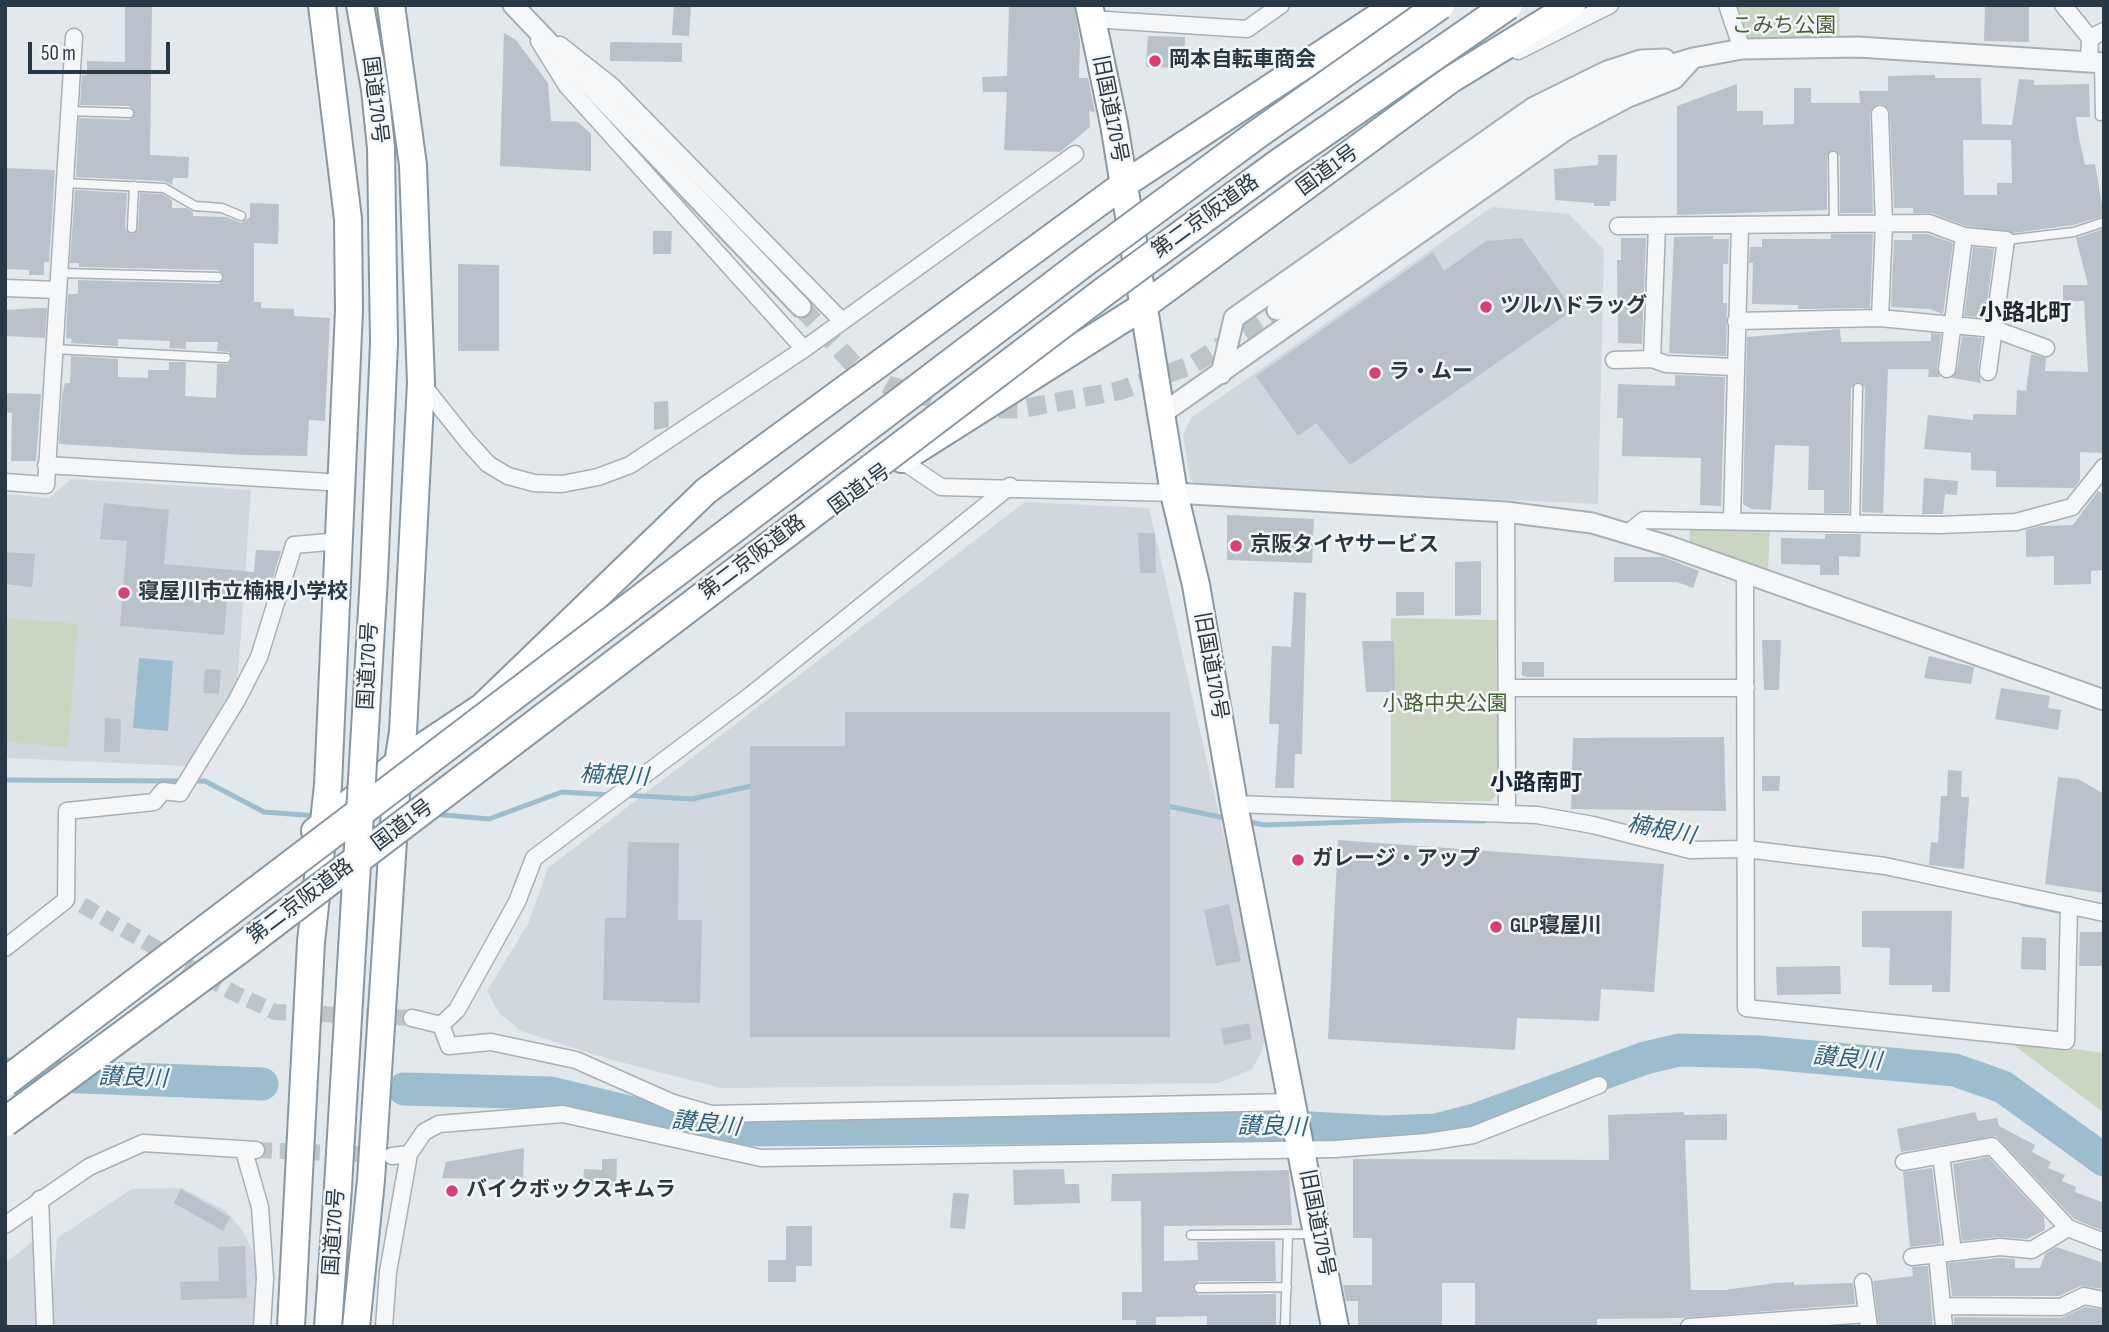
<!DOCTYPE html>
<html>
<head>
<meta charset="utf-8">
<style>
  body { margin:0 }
  #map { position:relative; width:2109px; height:1332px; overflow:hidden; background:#e2e8eb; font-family:"Sofia Sans Condensed",sans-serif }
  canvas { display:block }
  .frame { position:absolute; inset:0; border:7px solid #293845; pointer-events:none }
  .scale { position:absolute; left:28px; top:42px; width:142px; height:32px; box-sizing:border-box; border:4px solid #293845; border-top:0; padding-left:9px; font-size:21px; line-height:24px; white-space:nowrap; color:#293845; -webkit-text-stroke:5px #f2f6f8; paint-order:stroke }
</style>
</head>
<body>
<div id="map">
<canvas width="2109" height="1332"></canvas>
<div class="frame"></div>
<div class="scale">50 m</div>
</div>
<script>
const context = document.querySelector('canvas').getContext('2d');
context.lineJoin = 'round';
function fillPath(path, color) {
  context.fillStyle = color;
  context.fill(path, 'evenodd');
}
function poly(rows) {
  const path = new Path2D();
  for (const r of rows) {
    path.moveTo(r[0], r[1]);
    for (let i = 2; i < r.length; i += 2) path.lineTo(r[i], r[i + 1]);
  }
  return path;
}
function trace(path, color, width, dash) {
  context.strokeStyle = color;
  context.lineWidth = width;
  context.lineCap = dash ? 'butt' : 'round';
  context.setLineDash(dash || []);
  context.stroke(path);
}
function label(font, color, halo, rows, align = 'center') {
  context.font = font + ' "Sofia Sans Condensed","Noto Sans JP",sans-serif';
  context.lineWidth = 5;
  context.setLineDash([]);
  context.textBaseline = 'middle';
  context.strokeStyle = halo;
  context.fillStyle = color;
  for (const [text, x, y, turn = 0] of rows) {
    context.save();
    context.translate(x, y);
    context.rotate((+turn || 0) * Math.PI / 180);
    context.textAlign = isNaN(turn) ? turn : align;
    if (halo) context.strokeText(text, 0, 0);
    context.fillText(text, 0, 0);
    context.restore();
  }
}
fillPath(poly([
  [1492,207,1569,214,1604,250,1598,504,1200,486,1190,479,1183,435,1191,418],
  [71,479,251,490,237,688,187,766,5,758,5,494,49,498],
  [1025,502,1149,508,1268,1029,1261,1053,1252,1069,1219,1083,721,1088,605,1058,521,1031,499,1013,487,991,528,924,548,868],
  [182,1188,226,1211,242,1230,255,1255,259,1278,257,1327,50,1327,57,1238,132,1189],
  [36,1239,37,1327,5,1327,5,1263]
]), '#d0d7de');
fillPath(poly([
  [1727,5,1839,5,1840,47,1742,49],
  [1690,526,1770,526,1768,570,1689,544],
  [5,618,78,624,68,747,5,742],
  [1391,618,1498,620,1500,790,1491,801,1391,801],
  [2007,1040,2104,1053,2104,1113]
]), '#cbd6c2');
fillPath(poly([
  [139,658,173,661,168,731,133,728]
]), '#9bbdce');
trace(poly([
  [5,780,182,781],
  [192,781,205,781,264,812,318,816],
  [624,795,692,799,756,785],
  [1163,805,1225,818],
  [433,814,489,819,562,792,611,795],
  [1250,822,1264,825,1416,820,1484,821],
  [2021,903,2063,912]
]), '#9bbdce', 5);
trace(poly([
  [5,1074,262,1084],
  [404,1089,551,1093,690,1127,728,1130,1273,1126,1384,1132,1436,1130,1475,1120,1645,1058,1679,1050,1759,1052,1955,1070,2003,1087,2104,1160]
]), '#9bbdce', 33);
fillPath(poly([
  [125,5,152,5,150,155,189,157,188,178,173,178,172,185,164,181,76,177,79,118,129,120,135,114,129,106,80,105,82,75,87,75,87,61,125,62],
  [674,5,691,5,689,36,672,35],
  [1009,5,1074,5,1080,41,1079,78,1088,78,1095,112,1089,111,1090,127,1060,152,1004,150,1007,92,983,92,982,77,1007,76],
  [1985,5,2029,5,2029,42,1984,41],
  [504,33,516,40,548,83,551,121,578,122,591,134,591,171,500,166],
  [1148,36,1185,37,1184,68,1146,67],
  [610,42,682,43,682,62,610,61],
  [1935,75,1935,78,1981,78,1982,124,2012,125,2019,79,2034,80,2034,85,2089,84,2090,117,2076,117,2078,133,2085,165,2095,164,2104,216,2073,225,2013,233,1966,226,1932,213,1913,213,1913,208,1894,208,1890,114,1888,108,1880,104,1874,106,1870,114,1873,213,1840,213,1840,156,1834,150,1827,155,1827,210,1677,215,1677,106,1737,84,1737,111,1763,111,1763,125,1794,124,1794,88,1811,88,1811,103,1860,103,1859,91,1888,91,1888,76],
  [1963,140,2011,140,2012,183,1997,183,1997,195,1964,195],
  [1598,155,1617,155,1616,201,1610,201,1610,206,1594,206,1594,203,1555,200,1554,169,1598,165],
  [5,168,55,170,49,262,44,262,44,275,29,275,29,270,5,269],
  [75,190,127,193,125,228,131,234,138,229,140,193,162,194,172,200,172,208,186,208,193,212,193,216,226,217,241,223,250,217,250,203,279,204,278,244,254,243,254,302,261,302,261,308,294,309,294,316,330,318,325,421,309,420,307,456,243,455,59,444,62,395,65,383,70,383,71,356,118,359,118,377,148,378,148,370,169,370,169,362,186,362,185,396,216,398,217,364,228,364,232,359,229,352,217,351,218,342,186,342,186,349,169,348,170,341,118,339,118,346,71,343,72,339,66,338,68,294,78,294,78,280,218,284,224,278,218,270,79,267,79,263,70,263],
  [2104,229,2104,453,2080,452,2080,480,2074,488,1996,487,1996,471,1971,470,1971,453,1924,449,1928,415,1973,420,1973,414,2016,415,2017,390,2026,391,2031,354,2046,358,2045,371,2088,372,2084,301,2063,301,2063,285,2088,285,2076,238],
  [653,231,672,231,671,254,653,254],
  [1831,234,1873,234,1870,308,1798,309,1798,305,1752,304,1753,263,1749,263,1750,247,1762,247,1762,239,1831,239],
  [1912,234,1927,234,1953,243,1943,314,1930,309,1891,307,1894,240,1912,240],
  [1713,236,1713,239,1729,239,1728,264,1723,264,1723,303,1727,303,1726,356,1669,353,1674,237],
  [1522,238,1573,310,1350,465,1316,423,1298,436,1256,376,1433,252,1444,271,1486,241],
  [1621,238,1646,238,1642,344,1618,343,1617,260,1621,260],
  [1973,247,1994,249,1985,318,1964,316],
  [458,264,499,265,499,351,458,351],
  [38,308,47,308,45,338,5,336,5,310],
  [1840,329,1841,342,1931,341,1931,333,1941,334,1937,368,1940,377,1928,377,1929,369,1888,369,1883,513,1862,512,1865,388,1859,382,1851,388,1849,513,1824,513,1824,490,1808,490,1809,446,1775,445,1771,510,1751,509,1743,504,1747,337],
  [1962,336,1982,338,1978,371,1981,383,1952,378,1957,370],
  [1675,375,1725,377,1721,506,1700,505,1701,458,1622,456,1623,418,1617,418,1618,384,1675,386],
  [5,393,41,394,36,461,11,461,12,413,5,412],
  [668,401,669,427,654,430,654,402],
  [1924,478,1958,481,1957,495,1945,494,1943,514,1922,514],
  [2098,491,2104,494,2104,570,2091,571,2091,584,2054,585,2054,556,2026,557,2026,530,2041,526,2073,525],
  [104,503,169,510,164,564,254,572,256,550,281,551,270,588,228,585,224,635,120,626,127,541,100,539],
  [1227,515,1314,519,1312,563,1227,560],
  [1138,533,1155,533,1156,573,1140,573],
  [1825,534,1861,534,1860,557,1839,556,1839,575,1820,575,1820,565,1781,564,1781,538,1825,539],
  [5,552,35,554,32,587,5,584],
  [1614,557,1663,557,1699,571,1693,588,1677,582,1614,582],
  [1481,561,1481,615,1455,616,1455,562],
  [1294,592,1306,593,1302,754,1295,754,1294,788,1275,788,1279,724,1269,724,1272,646,1291,647],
  [1396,592,1424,592,1424,615,1396,616],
  [1762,640,1781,640,1779,690,1764,690],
  [1362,641,1394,641,1395,692,1366,692],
  [1929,656,1974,667,1971,684,1924,678],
  [1522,662,1544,662,1544,677,1526,677,1522,675],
  [205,669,221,670,219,694,203,693],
  [2001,688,2050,696,2048,708,2061,710,2058,730,1995,719],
  [845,712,1170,712,1170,1037,750,1037,750,746,845,746],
  [105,718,121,719,120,752,104,752],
  [1724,737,1726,811,1571,809,1573,738],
  [1948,770,1962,771,1961,797,1969,797,1964,869,1929,865,1931,842,1938,843,1941,796,1947,796],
  [1762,776,1780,776,1779,791,1762,791],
  [2058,777,2078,779,2104,794,2104,893,2045,884],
  [1338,840,1664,864,1654,992,1601,989,1599,1021,1517,1018,1515,1050,1328,1039],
  [628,842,679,843,678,920,702,920,700,1003,603,1000,605,918,626,918],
  [1229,904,1241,961,1216,966,1204,910],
  [1862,911,1952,911,1950,992,1932,992,1932,985,1889,985,1890,948,1862,947],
  [2080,932,2104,932,2104,966,2079,966],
  [2022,937,2046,938,2046,970,2021,969],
  [1840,966,1841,994,1777,995,1776,967],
  [1249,1023,1252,1039,1224,1045,1221,1029],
  [1684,1112,1684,1115,1727,1114,1727,1140,1685,1140,1691,1290,1725,1290,1775,1283,1794,1282,1794,1285,1853,1283,1855,1304,1683,1318,1597,1319,1597,1327,1475,1327,1475,1283,1442,1283,1442,1327,1358,1327,1358,1301,1346,1301,1343,1285,1372,1285,1372,1238,1353,1238,1353,1159,1609,1160,1608,1115],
  [1975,1112,1978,1121,1997,1118,1999,1126,2035,1145,2032,1152,2051,1162,2048,1168,2065,1175,2062,1181,2076,1187,2075,1192,2104,1203,2104,1231,2074,1219,1996,1136,1901,1152,1897,1129],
  [524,1148,523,1180,442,1178,446,1162],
  [1988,1157,2044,1217,2045,1230,2027,1239,1999,1237,1962,1241,1953,1164],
  [602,1159,617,1159,616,1186,583,1185,584,1169,602,1170],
  [1932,1168,1941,1243,1910,1247,1903,1172],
  [1064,1169,1065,1184,1079,1184,1080,1203,1014,1205,1013,1170],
  [1289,1170,1292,1225,1164,1226,1164,1261,1198,1260,1197,1242,1275,1241,1276,1281,1199,1281,1193,1289,1199,1295,1276,1294,1276,1327,1207,1327,1207,1316,1156,1317,1156,1327,1136,1327,1136,1320,1122,1320,1122,1292,1142,1292,1141,1201,1111,1201,1112,1174],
  [181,1189,230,1217,223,1231,174,1203],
  [953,1193,969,1194,965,1229,950,1228],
  [786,1226,812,1226,812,1266,796,1266,796,1282,768,1282,768,1260,786,1260],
  [245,1246,247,1298,181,1300,180,1282,219,1281,218,1247],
  [2056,1247,2104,1263,2104,1289,2080,1286,2059,1296,1952,1296,1948,1263,2000,1258,2015,1259,2015,1268,2040,1268,2045,1254],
  [1928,1266,1933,1327,1879,1327,1873,1281,1913,1276,1912,1267],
  [2085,1307,2104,1310,2104,1327,1954,1327,1954,1317,2061,1318]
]), '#b9c2ca');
trace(poly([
  [82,905,232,992,275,1012,412,1018],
  [256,1150,380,1155]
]), '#bdc5ca', 16, [16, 8]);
trace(poly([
  [801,307,855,366,888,385,967,409,1020,409,1118,391,1192,365,1277,310]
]), '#bdc5ca', 19, [19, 10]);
const service = poly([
  [2099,62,2100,116],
  [69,111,129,113],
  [1833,156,1834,224],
  [65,183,164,188,195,206,222,208,241,216],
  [132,228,134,186],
  [2006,240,2074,232,2104,222],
  [60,273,218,277],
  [54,349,226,358],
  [1855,523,1858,388],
  [1191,1235,1314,1234],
  [1199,1288,1287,1287],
  [1285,1327,1288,1234]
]);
const minor = poly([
  [1727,5,1742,49],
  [2063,5,2090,38],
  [1091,19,1247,29,1281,5],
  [539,41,567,86,804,349],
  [560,45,612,86,842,321],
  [1518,51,1610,5],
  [2089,62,2090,38,2104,31],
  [1880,114,1884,224,1880,318],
  [1618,226,1929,223,1964,236,2006,240,1988,372],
  [5,288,58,290],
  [1736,321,1880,318,1994,329,2046,348],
  [1652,359,1657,226],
  [1614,360,1652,359,1666,364,1734,367],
  [1947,369,1964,236],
  [421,383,468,442,488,464,508,476,534,483,562,484,598,477,630,465,804,349,1075,154],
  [901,460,941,487,1174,493],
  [46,465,344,483],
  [5,482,46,485,74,37],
  [1506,512,1507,814],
  [1732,519,1740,225],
  [1628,533,1644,520,1940,525,2016,522,2072,507,2104,467],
  [1745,573,1746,1008,2066,1041,2069,905],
  [1507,688,1746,688],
  [1234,804,1537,815,1593,825,1690,850,1746,849,1885,866,2104,913],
  [5,948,66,900,67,811,154,802,163,791,180,793,237,700,259,657,294,545,340,541],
  [412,1018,441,1025,457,1010,517,902,534,858,751,695,1010,486],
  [441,1025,449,1046,491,1042,576,1060,673,1103,711,1114,1293,1102],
  [244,1151,260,1207,265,1278,262,1327],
  [1941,1155,1953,1252],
  [392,1156,409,1154,424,1132,439,1124,563,1114,761,1158,1335,1149,1427,1142,1473,1135,1599,1085],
  [1904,1162,1992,1146,2068,1228],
  [40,1199,45,1327],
  [5,1225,89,1167,143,1143,256,1150],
  [1937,1254,1944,1327],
  [1912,1257,2000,1247,2032,1250,2068,1228,2104,1242],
  [1863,1282,1869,1327],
  [1942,1306,2061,1307,2084,1296,2104,1300],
  [384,1327,388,1272,409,1154],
  [1689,1327,1867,1314]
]);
const tertiary = poly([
  [513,5,801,307],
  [1277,310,1556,114,1633,76,1693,58,1742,49,1858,47,2104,63],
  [1221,374,1234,318,1534,107,1607,71,1641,60,1665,59],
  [1160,415,1566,130,1626,98,1674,79,1692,59],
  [1174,493,1506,512,1592,523,1669,546,2104,700]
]);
const trunk = poly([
  [360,5,375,89,381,148,384,343,374,576],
  [1089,5,1114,124,1174,493,1196,585,1234,804,1335,1327],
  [902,459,1142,307,1450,80,1572,5],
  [315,831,398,763,482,707,706,491,1123,185,1396,5],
  [291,1327,311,942,328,785,349,310,348,219,322,5],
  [328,1327,338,1187],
  [356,1327,371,1180,398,763,403,732,421,383,413,165,391,5]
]);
trace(service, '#a7b0b6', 11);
trace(minor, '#a7b0b6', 19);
trace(tertiary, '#a7b0b6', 23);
trace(trunk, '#8898a3', 30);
trace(service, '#f5f7f9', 8);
trace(minor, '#f5f7f9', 16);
trace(tertiary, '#f5f7f9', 19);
trace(trunk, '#fff', 26);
const trunkBridge = poly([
  [338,1187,374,576]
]);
const motorwayBridge = poly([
  [5,1082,1083,263,1256,135,1440,5],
  [5,1122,237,951,1105,291,1278,164,1508,5]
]);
trace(trunkBridge, '#8898a3', 30, []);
trace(motorwayBridge, '#8898a3', 32, []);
trace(trunkBridge, '#fff', 26);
trace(motorwayBridge, '#fff', 28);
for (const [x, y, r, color] of [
  [1155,61,7,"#d93f74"],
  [1486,307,7,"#d93f74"],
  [1375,373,7,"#d93f74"],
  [1236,546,7,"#d93f74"],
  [124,593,7,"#d93f74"],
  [1298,860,7,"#d93f74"],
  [1496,927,7,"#d93f74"],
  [452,1191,7,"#d93f74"]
]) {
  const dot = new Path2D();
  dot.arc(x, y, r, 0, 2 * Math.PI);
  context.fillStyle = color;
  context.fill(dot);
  trace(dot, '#f2f6f8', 2.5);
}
label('21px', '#466235', '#f2f6f8', [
  ["こみち公園",1784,27],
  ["小路中央公園",1445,705]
]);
label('bold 21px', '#293845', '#f2f6f8', [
  ["岡本自転車商会",1169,61],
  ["ツルハドラッグ",1500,307],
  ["ラ・ムー",1389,373],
  ["京阪タイヤサービス",1250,546],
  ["寝屋川市立楠根小学校",138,593],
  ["ガレージ・アップ",1312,860],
  ["GLP寝屋川",1510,927],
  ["バイクボックスキムラ",466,1191]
], 'left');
label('21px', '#293845', '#f2f6f8', [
  ["国道170号",374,100,83],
  ["旧国道170号",1109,109,79],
  ["国道1号",1328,171,-36],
  ["第二京阪道路",1206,217,-36],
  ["国道1号",860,490,-36],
  ["第二京阪道路",753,558,-37],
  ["国道170号",369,666,-87],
  ["旧国道170号",1210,666,80],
  ["国道1号",403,826,-37],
  ["第二京阪道路",301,902,-37],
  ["旧国道170号",1316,1223,79],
  ["国道170号",335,1232,-86]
]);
label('bold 23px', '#1b2936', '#f2f6f8', [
  ["小路北町",2025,314],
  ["小路南町",1536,784]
]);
label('italic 23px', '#2f617c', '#f2f6f8', [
  ["楠根川",614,777,3],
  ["楠根川",1661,831,11],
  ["讃良川",1847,1060,5],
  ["讃良川",133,1079,2],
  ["讃良川",706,1125,6],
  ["讃良川",1272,1128,1]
]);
</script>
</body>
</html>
